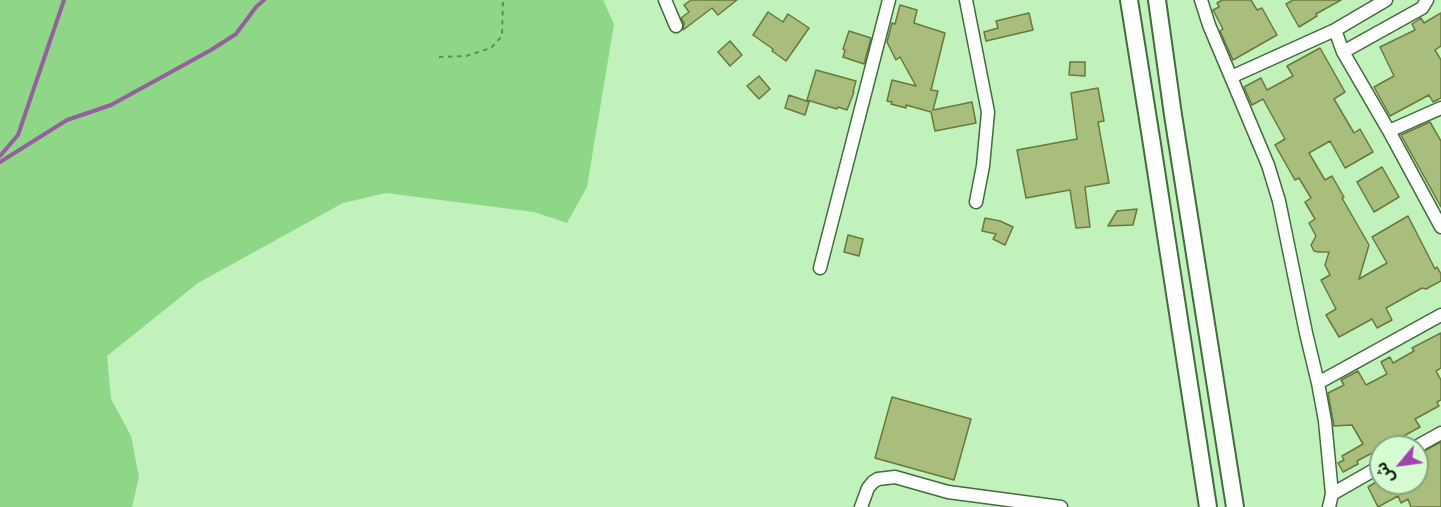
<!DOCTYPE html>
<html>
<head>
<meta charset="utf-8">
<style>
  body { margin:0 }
  #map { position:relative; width:1441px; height:507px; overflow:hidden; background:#c1f2bc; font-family:Jost,"Noto Sans Arabic",sans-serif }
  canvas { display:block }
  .north { position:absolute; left:1369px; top:435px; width:60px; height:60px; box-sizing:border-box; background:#d5fdd1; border:2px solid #85a481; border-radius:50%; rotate:241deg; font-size:16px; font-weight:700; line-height:24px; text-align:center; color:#0c1e0a }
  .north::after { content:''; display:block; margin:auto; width:21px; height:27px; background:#a044ae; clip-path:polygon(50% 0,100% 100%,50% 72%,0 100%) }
</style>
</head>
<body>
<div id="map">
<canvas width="1441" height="507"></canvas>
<div class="north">ش</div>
</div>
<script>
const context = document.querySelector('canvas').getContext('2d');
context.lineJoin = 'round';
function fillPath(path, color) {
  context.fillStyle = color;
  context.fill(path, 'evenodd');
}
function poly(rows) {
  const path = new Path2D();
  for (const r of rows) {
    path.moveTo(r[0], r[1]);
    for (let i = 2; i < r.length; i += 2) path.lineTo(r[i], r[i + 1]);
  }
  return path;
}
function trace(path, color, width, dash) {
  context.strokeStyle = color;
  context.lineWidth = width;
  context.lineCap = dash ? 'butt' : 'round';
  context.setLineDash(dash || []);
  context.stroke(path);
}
fillPath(poly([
  [0,0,603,0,614,24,587,187,567,223,534,212,386,193,343,203,198,283,107,356,111,399,131,436,139,477,132,507,0,507]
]), '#8ed787');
trace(poly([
  [0,156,18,135,64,0],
  [0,162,67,120,111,105,211,50,236,34,256,7,264,0]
]), '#965f9e', 4);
const building = poly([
  [691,0,737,0,718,15,712,8,683,30,684,23,681,18,689,12,684,5,691,0],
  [1222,0,1251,0,1257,10,1262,8,1277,35,1233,60,1220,31,1223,29,1213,10,1219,7,1217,3,1222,0],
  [1293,0,1341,0,1316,14,1317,16,1299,27,1286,4,1293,0],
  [900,5,917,10,914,23,945,33,931,90,938,91,933,110,972,102,976,123,935,131,931,112,906,105,906,108,891,104,892,102,887,101,892,80,916,86,900,57,896,60,887,42,892,23,895,24,900,5],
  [768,12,783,22,788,14,809,28,786,61,772,51,773,49,753,35,768,12],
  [1029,13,1033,30,986,41,984,32,998,28,996,21,1029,13],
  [1441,13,1441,46,1435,50,1441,60,1441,98,1433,102,1429,95,1390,116,1374,87,1394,76,1380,47,1415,30,1412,24,1421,18,1424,23,1441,13],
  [849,31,871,38,864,64,843,57,845,50,843,49,849,31],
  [730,41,742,55,730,66,718,52,730,41],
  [1320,48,1345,92,1334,99,1354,133,1360,129,1373,152,1345,168,1330,141,1309,153,1325,180,1332,176,1344,197,1342,198,1369,245,1359,279,1387,263,1372,237,1408,216,1435,269,1437,267,1441,274,1441,281,1426,289,1422,288,1386,308,1392,320,1377,328,1372,319,1339,337,1326,315,1336,309,1321,280,1330,275,1325,265,1329,252,1318,252,1314,251,1311,245,1316,236,1309,223,1315,219,1305,202,1311,198,1299,178,1295,180,1275,145,1285,139,1263,99,1252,105,1244,87,1261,78,1267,90,1293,76,1287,66,1320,48],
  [1070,62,1085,62,1085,76,1069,75,1070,62],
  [816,70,856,81,853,92,854,92,847,110,838,107,837,109,807,100,816,70],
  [759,76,770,89,759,99,747,86,759,76],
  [1098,88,1104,121,1098,122,1109,183,1085,187,1090,227,1076,228,1070,190,1026,198,1017,150,1077,139,1071,93,1098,88],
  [789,95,809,102,805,115,785,108,789,95],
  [1430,122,1441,141,1441,207,1401,135,1430,122],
  [1382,167,1399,197,1374,212,1357,182,1382,167],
  [1137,209,1133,225,1108,226,1117,211,1137,209],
  [985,218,1000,221,1013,227,1005,245,993,239,996,234,982,231,985,218],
  [848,235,863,239,859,256,844,252,848,235],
  [1441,333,1441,368,1436,371,1441,380,1441,400,1437,402,1439,406,1415,419,1420,427,1391,443,1392,444,1387,447,1381,447,1381,450,1379,451,1378,450,1357,461,1358,464,1343,472,1338,463,1344,460,1342,456,1363,444,1352,425,1334,426,1328,393,1344,385,1341,380,1358,371,1366,385,1387,374,1381,362,1390,357,1393,363,1414,351,1412,348,1441,333],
  [892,397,971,419,954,480,875,458,892,397],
  [1441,442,1441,507,1411,507,1408,499,1401,503,1398,496,1378,507,1368,487,1381,479,1381,483,1417,483,1417,455,1441,442]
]);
fillPath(building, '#a9bd7c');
trace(building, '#68793b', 1.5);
const minor = poly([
  [665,0,676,26],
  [966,0,988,112,983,166,976,202],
  [1201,0,1209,25,1268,165,1279,201,1306,333,1318,383,1325,421,1332,494,1329,507],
  [1335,30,1343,52,1389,131,1441,227],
  [1343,52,1422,8,1427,0],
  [1231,77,1335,30,1386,0],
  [1389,131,1441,108],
  [820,268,889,0],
  [1318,383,1441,315],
  [1416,447,1441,433],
  [1332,494,1381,466],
  [861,507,868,488,873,482,878,479,895,477,948,492,1061,507]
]);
const highway = poly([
  [1129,0,1151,138,1208,507],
  [1157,0,1173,115,1235,507]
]);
trace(minor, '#416c3c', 15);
trace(highway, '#416c3c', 20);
trace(poly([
  [439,57,466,56,491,48,502,36,503,0]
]), '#668762', 2, [4.5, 4.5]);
trace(minor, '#fff', 12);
trace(highway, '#fff', 16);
</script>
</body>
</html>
